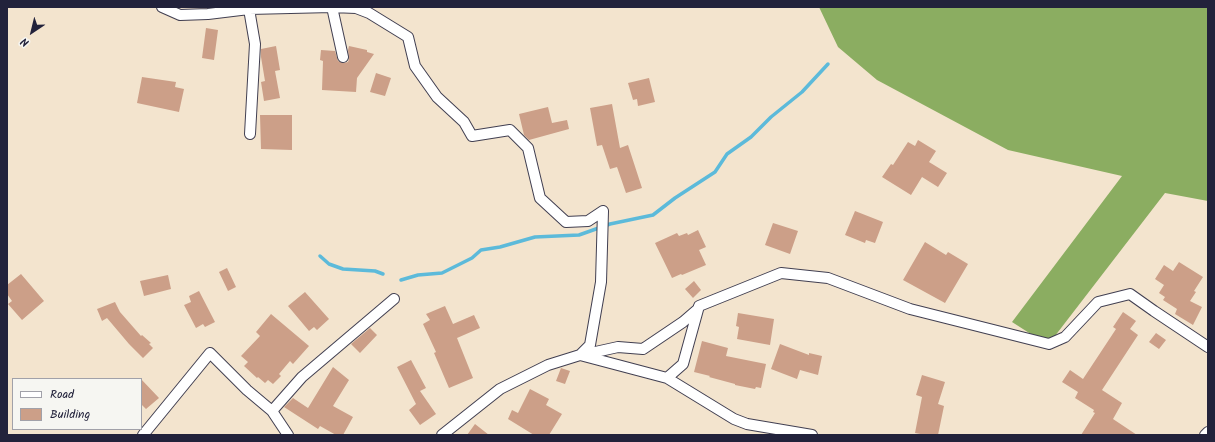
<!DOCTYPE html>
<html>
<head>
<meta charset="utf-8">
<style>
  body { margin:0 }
  #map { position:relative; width:1215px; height:442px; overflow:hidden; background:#f3e4ce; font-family:Kalam,sans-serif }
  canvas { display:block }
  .frame { position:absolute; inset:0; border:8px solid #22223b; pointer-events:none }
  .legend { position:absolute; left:12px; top:378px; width:130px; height:52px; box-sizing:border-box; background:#f6f6f2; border:1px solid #a1a1a9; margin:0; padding:5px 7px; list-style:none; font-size:12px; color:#22223b }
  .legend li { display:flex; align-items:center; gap:8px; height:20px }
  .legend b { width:20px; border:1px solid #a1a1a9 }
  .north { position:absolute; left:12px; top:12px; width:40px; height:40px; -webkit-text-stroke:3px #f6f6f2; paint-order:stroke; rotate:215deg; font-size:11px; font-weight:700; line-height:16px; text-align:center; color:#22223b }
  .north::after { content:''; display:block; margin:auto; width:14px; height:18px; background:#22223b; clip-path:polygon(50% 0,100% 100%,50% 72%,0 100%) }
</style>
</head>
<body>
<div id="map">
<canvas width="1215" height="442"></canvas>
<div class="frame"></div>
<ul class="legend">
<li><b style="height:5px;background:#fff"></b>Road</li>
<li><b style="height:11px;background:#cc9f88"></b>Building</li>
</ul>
<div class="north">N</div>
</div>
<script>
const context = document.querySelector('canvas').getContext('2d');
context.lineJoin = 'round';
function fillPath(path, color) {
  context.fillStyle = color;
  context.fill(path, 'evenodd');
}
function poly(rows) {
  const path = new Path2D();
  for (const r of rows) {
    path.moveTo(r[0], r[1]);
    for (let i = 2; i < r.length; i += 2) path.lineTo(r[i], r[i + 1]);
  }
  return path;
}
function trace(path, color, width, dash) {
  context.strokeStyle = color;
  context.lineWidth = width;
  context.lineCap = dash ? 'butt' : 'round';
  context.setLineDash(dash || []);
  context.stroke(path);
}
fillPath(poly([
  [819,7,1208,7,1208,201,1165,193,1048,345,1012,322,1122,176,1008,150,877,80,838,47]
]), '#8bad61');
trace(poly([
  [320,256,329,264,343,269,375,271,383,274],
  [401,280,418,275,442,273,472,258,481,250,500,247,535,237,579,235,610,224,653,215,675,198,715,172,727,154,751,137,771,117,802,92,828,64]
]), '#5cbada', 3.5);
fillPath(poly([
  [206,28,218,30,214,60,202,58],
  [276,46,280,70,275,71,280,98,264,101,261,82,265,81,261,57,261,49],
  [349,46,367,50,367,52,374,54,357,78,356,92,322,90,323,61,320,60,321,50,335,51,338,61,344,63,348,62,349,59,348,50],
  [376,73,391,78,385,96,370,92],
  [142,77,176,82,175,87,184,89,179,112,137,103],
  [649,78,655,102,638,106,637,99,633,100,628,83],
  [612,104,620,148,628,145,642,188,626,193,617,167,610,169,602,145,597,146,590,108],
  [548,107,552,123,567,120,569,129,529,140,524,135,519,114],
  [260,115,292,115,292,150,261,149],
  [918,140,936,151,929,162,947,173,938,187,922,177,911,195,882,177,891,164,893,165,908,142,915,146],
  [855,211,883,222,875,243,866,240,865,243,845,235],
  [773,223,798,231,790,254,765,245],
  [698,230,706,247,699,250,706,265,682,275,681,274,672,278,655,243,677,233,679,236,687,233,688,235],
  [925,242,946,255,948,252,968,264,945,303,903,280],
  [1179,262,1203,277,1194,291,1196,292,1190,301,1202,307,1193,325,1175,314,1177,309,1163,300,1165,297,1159,293,1164,285,1155,279,1164,265,1173,271],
  [227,268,236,287,228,291,219,272],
  [21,274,44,301,22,320,8,304,12,301,7,294,7,285],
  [168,275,171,289,144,296,140,281],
  [694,281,701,290,693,298,685,289],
  [199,291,215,322,205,327,203,324,196,328,184,305,191,302,189,296],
  [305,292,329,319,317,330,314,327,309,331,288,306],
  [115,302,120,312,141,336,142,335,151,343,149,344,153,348,143,358,129,344,107,318,102,321,97,309],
  [445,306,453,324,474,315,480,328,457,338,473,378,449,388,434,353,436,352,423,324,430,320,426,314],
  [1123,312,1136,321,1130,329,1138,335,1102,390,1122,403,1113,419,1137,435,1081,435,1095,413,1093,412,1094,410,1075,398,1078,392,1062,382,1070,370,1083,379,1116,329,1113,327],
  [738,313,774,319,770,345,737,339,739,327,736,326],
  [271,314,309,346,293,364,290,361,279,374,281,376,273,384,268,380,265,383,258,377,257,378,244,366,248,362,241,356,260,336,256,332],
  [370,328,377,335,360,353,351,344],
  [1156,333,1166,340,1159,349,1149,342],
  [702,341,728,348,726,356,766,364,761,388,756,387,755,389,735,385,735,384,709,377,710,376,694,372],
  [780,344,809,355,809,353,822,356,818,375,800,370,797,379,771,369],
  [411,360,426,388,420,391,436,414,420,425,409,410,416,404,397,367],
  [333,367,349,380,333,406,353,417,343,435,336,435,320,426,318,429,284,407,293,398,308,408],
  [561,368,570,371,565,384,556,381],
  [922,375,945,382,938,404,944,406,938,435,926,435,915,433,922,397,916,395],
  [141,379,159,398,146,409,141,404],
  [530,389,549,399,546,405,562,414,549,435,534,435,508,419,512,410,518,413],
  [475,424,489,435,467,435]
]), '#cc9f88');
const minor = poly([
  [162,7,180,15,208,14,249,9,332,7,356,8,369,13,408,37,415,66,437,97,464,122,472,136,510,130,528,148,540,198,566,222,588,221,603,211],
  [332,7,343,57],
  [249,9,255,44,250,134],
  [580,355,590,345,601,282,603,211],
  [582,355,618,347,643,349,683,322,698,309],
  [667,378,734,419,747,424,812,435],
  [272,411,288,435],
  [143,435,210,353,247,390,272,411,302,377,394,299],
  [442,435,500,389,548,365,580,355,667,378,683,364,699,306,781,273,828,278,910,309,1049,344,1065,337,1098,302,1130,294,1154,311,1208,347],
  [1205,435,1208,432]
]);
trace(minor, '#413f51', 12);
trace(minor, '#fff', 10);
</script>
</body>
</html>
